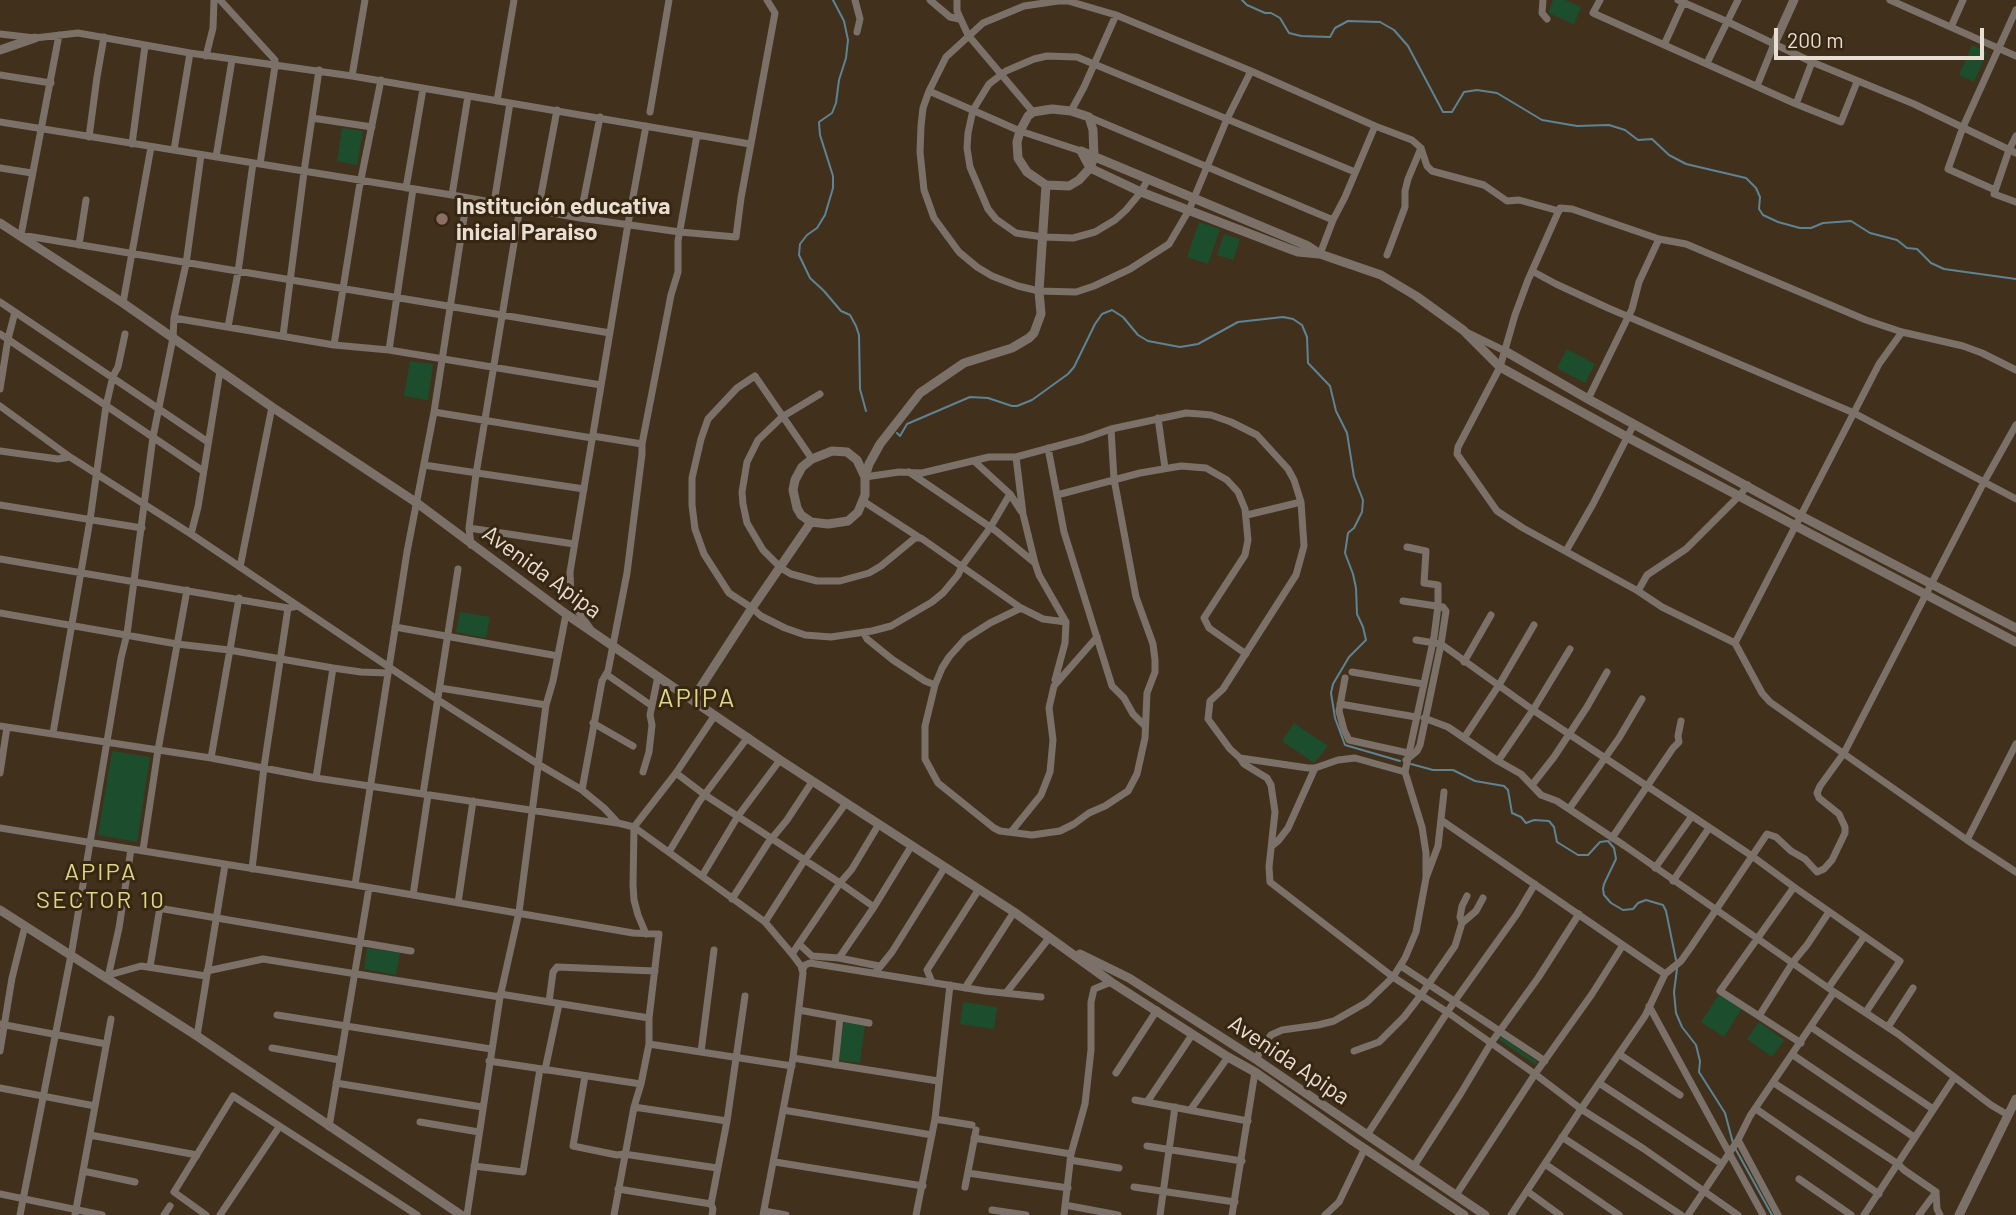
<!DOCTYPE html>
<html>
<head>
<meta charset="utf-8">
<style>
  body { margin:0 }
  #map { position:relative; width:2016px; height:1215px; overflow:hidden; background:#41311c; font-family:Barlow,sans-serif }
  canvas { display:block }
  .scale { position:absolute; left:1774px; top:28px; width:210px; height:32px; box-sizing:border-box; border:4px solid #e8ded1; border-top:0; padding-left:9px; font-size:21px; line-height:24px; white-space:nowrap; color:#e8ded1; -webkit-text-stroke:5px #372712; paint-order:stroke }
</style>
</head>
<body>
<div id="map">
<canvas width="2016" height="1215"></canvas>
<div class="scale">200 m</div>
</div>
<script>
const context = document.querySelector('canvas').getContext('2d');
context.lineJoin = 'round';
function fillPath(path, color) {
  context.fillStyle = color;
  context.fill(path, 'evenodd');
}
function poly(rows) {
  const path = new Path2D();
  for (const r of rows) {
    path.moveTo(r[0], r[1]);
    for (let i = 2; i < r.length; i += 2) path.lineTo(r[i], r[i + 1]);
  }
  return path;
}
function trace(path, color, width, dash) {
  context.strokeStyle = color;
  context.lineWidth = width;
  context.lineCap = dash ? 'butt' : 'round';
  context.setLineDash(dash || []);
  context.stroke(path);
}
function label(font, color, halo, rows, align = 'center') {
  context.font = font + ' Barlow,sans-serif';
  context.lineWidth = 6;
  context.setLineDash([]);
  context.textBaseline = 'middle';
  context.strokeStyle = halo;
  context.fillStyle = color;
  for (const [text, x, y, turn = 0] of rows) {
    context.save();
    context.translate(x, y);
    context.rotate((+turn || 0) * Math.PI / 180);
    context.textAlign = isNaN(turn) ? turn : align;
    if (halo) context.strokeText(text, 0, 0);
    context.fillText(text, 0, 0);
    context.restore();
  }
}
fillPath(poly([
  [1553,0,1565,0,1581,7,1574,24,1548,13],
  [1972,45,1987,52,1974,82,1959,75],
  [342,128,363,131,357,165,337,161],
  [1199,222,1220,229,1208,264,1187,257],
  [1224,234,1240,239,1233,260,1217,255],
  [1567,349,1595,364,1585,383,1557,368],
  [410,361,433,364,428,400,404,396],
  [460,612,490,617,486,638,456,632],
  [1294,723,1328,746,1314,763,1282,741],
  [112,751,150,757,137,842,98,835],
  [367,948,400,953,396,975,364,969],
  [1720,993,1742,1008,1724,1037,1701,1022],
  [963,1002,997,1007,994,1029,960,1024],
  [844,1022,865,1026,860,1063,838,1060],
  [1759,1022,1784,1040,1772,1057,1747,1039],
  [1501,1036,1538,1062,1536,1065,1498,1039]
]), '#1c4d2c');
trace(poly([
  [833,0,844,21,848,40,846,58,839,80,836,103,832,113,819,122,820,135,833,176,833,188,825,215,817,228,807,235,800,244,799,255,810,278,824,291,841,311,850,315,856,326,859,335,860,389,866,411],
  [1242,0,1247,5,1265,13,1271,13,1280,18,1289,33,1301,36,1330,37,1335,28,1348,21,1380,22,1394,30,1408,46,1443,112,1452,112,1464,92,1477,90,1497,93,1542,120,1577,126,1609,125,1625,130,1638,140,1652,139,1669,155,1686,164,1746,178,1756,188,1760,197,1759,209,1763,215,1778,222,1800,228,1811,228,1823,223,1851,221,1870,233,1897,240,1907,248,1917,249,1931,263,1944,269,2016,279],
  [897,433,900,436,907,424,970,397,988,398,1012,406,1017,406,1032,400,1068,374,1074,367,1095,324,1102,314,1112,310,1123,317,1138,335,1148,341,1180,347,1198,344,1238,322,1283,317,1293,319,1302,325,1307,337,1308,363,1330,386,1336,411,1347,433,1354,477,1363,500,1362,512,1354,528,1348,533,1345,553,1353,574,1356,588,1357,614,1363,627,1366,640,1349,657,1333,684,1331,693,1335,718,1345,745,1400,761],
  [1411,764,1433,770,1453,770,1475,781,1504,786,1508,790,1512,813,1521,817,1526,823,1534,820,1549,821,1554,827,1557,842,1578,855,1588,855,1600,842,1608,841,1614,848,1616,859,1604,884,1603,889,1604,895,1611,903,1623,910,1633,909,1638,903,1646,900,1663,905,1666,911,1676,960],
  [1677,969,1674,992,1676,1013,1682,1027,1696,1045,1700,1061,1699,1072,1725,1113,1733,1143],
  [1735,1148,1772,1215]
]), '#5d8394', 2);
trace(poly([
  [220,0,275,60,275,66,260,164],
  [855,0,860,19,857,32],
  [930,0,950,17,959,19],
  [957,0,957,11,968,35,1033,112],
  [1543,0,1542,13,1547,19],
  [1600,0,1593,13,1796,104,1841,122,1857,82],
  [1678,0,1728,22,1812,62,1914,104,2016,153],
  [1890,0,2016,56],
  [1951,27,1963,0],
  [0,34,35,38,78,33,190,53,352,76,750,144],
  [59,35,21,235,610,333],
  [1664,45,1684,1],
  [206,56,213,28,214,0],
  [1707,63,1738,0],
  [1251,71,1227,119,1189,210,1169,244,1130,269,1094,286,1076,292,1039,291,1018,286,992,276,977,267,959,252,934,218,924,190,920,152,921,126,923,108,929,91,946,57,983,23,1024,6,1058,1,1068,1,1116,15,1251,71,1375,126,1412,140,1421,148,1427,166,1432,171,1484,185,1507,201,1519,200,1559,211],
  [0,75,51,83],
  [352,76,365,0],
  [1757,86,1774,44],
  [929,91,1020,131,1081,151],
  [497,101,514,0],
  [1796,104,1812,62],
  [1071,111,1084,87,1116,15],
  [650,112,669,0],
  [1089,117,1333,220],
  [312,118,372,127],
  [0,122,452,195,580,218,680,232,736,237,741,198,775,13,767,0],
  [2016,136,2009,150,1994,194,2016,202],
  [89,137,97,77,104,37],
  [132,144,145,46],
  [174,150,190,53],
  [216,157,232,60],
  [0,168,32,173],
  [1148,179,1141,192,1126,210,1115,220,1095,232,1073,238,1043,237,1016,233,996,219,988,209,970,167,967,148,968,133,973,110,989,84,1006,71,1034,59,1047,56,1077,57,1355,172],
  [406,188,423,89],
  [1995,190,1948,169,1963,127,2016,10],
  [452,195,468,96],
  [494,203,510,103],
  [538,211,557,110],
  [580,218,600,117],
  [79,245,86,200],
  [1320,254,1333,220,1345,197,1375,126],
  [1387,255,1405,207,1405,191,1408,179,1421,148],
  [1532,271,1556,284,1608,308,1854,413,2016,499],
  [0,302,208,442],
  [123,303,151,147],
  [174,318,334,345,389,350,601,385],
  [228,327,238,272,253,163],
  [1468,333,1505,351],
  [0,334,203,471],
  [283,336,304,172,319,70],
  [334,345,359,189,381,80],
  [389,350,413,189],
  [2016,370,1982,353,1963,346,1902,332,1866,320,1686,244,1659,239,1572,209,1560,208,1528,280,1515,315,1500,367,1458,447,1457,454,1497,511,1523,528,1638,591,1662,607,1735,643,1762,693,1770,702,1967,840,2016,872],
  [0,389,8,339,15,312],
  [820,394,782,417,758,440,747,462,742,492,743,504,747,523,763,550,781,568,791,574,817,581,840,581,869,573,881,566,915,538,921,538,1021,608],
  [1588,399,1632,309,1639,282,1659,239],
  [0,406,70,457,191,534,438,700,538,764,582,790,604,808,618,823,634,827,765,922,792,954,801,966,803,973,793,1058,763,1215],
  [434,412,592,438],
  [1158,418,1165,468],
  [593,436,642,444],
  [1048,448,1064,532,1112,686,1124,698,1133,714,1145,726],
  [0,451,58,459,70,457],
  [812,459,755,376,737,388,708,419,701,439,692,478,692,505,695,529,704,554,729,593,752,608,761,616,785,628,805,635,831,637,872,631,891,626,932,602,943,593,958,575,962,566,990,528,1010,494],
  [974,461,1010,494,1021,511],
  [424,465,584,489],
  [909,472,996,531,1035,563],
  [865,477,899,472,922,473,989,457,1016,457,1083,439,1111,429],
  [1057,495,1140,473,1181,466,1206,468,1227,480,1238,492,1245,509,1248,540,1245,555,1204,618,1209,628,1246,654],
  [863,501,920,538],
  [0,505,142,528],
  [1247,515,1301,502],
  [469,528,574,544],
  [191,534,198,507,220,371],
  [471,545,469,528,476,474,520,207],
  [1407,547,1426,551,1424,583,1438,585,1438,606,1434,637,1405,772,1422,827,1426,853,1426,878],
  [1566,551,1593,504,1634,424],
  [0,559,288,608,298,606],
  [240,567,272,407],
  [1638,591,1647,575,1686,549,1740,495,1748,485],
  [1403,601,1443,607,1446,611,1441,644,1420,745,1417,751,1406,760],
  [0,613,177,644,229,650,333,668,361,672,388,673],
  [395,627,558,656],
  [590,628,577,610,571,598,570,572,628,224,646,126],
  [864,633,867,639,893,660,925,681,935,685,942,668,949,657,965,639,990,623,1021,608,1043,619,1066,622,1039,575,1035,563,1023,514,1016,457],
  [1416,640,1441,644,1533,710,1752,856,1794,887,1900,961,1866,1012],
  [1735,643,1879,364,1902,332],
  [1464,662,1491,615],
  [1352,672,1423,684],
  [606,674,652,706],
  [1345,678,1339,711,1344,730,1349,740,1408,753],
  [1055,680,1065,643,1066,622],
  [935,685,925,726,925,759,938,783,994,828,1000,831,1032,835,1060,831,1074,824,1089,813,1105,806,1128,791,1137,774,1145,738,1147,693,1155,672,1155,660,1153,644,1136,597,1114,479,1111,429,1186,413,1200,414,1211,415,1231,422,1257,435,1288,469,1294,480,1301,502,1304,546,1296,575,1223,689,1210,701,1208,719,1230,749,1240,758,1244,764,1267,778,1271,785,1275,812,1269,867,1270,882,1393,977,1447,1012,1535,1074,1581,1109,1644,1149,1738,1215],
  [440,688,546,705],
  [1340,704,1416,717],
  [1424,718,1448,727,1498,761,1521,774,1541,795,1557,801,1625,846,1834,992,1898,1034,1991,1105,2008,1115],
  [593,723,633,746],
  [0,726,211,758,316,778,617,823],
  [53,733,90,520,106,406,113,376,118,367,125,334],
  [1464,738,1499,685,1534,625],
  [211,758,239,598],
  [1240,758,1308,768,1315,768,1338,760,1355,758,1405,772],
  [1498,761,1533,710,1570,649],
  [643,772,649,752,652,725,650,715,658,676],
  [0,773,7,727],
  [676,773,705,795,840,883,792,954],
  [316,778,333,668],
  [1532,785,1554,757,1587,707,1607,672],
  [582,790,602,681,608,671,627,573,642,454,642,444,671,295,678,272,678,241,697,135],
  [423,794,458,569],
  [1569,809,1619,738,1642,699],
  [1441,820,1665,974],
  [0,828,355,885,633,933,659,934,649,1018,649,1044,641,1084,634,1107,614,1215],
  [1011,832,1041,795,1050,772,1053,740,1049,708,1054,686,1097,637],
  [1612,838,1673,748,1679,742,1678,736,1681,721],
  [1967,840,2016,744],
  [1273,845,1278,841,1288,828,1315,768],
  [143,850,158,750,187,590],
  [669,852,699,802,748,737],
  [1655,868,1692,816],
  [252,869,264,767,288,608],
  [702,876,738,816,780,760],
  [1673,881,1709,828],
  [355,885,407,552,434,412,467,198],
  [1794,887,1720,991,1801,1043],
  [413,895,428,795],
  [732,899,768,843,787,820,812,782],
  [458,903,473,801],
  [874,907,840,883,852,869,879,824],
  [765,922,802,864,846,803],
  [1462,923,1476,911,1483,898],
  [646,934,638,915,634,900,633,885,634,827,676,773,715,715],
  [799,944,812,956,839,958,879,966],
  [839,958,874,907,912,845],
  [1401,966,1545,1061],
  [150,967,159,913,160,909,164,909,411,951],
  [803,969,805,965,810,963,985,991,1041,997],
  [207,971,263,959,500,997],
  [875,973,892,952,945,867],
  [109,975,141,966,206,976],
  [108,977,119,928,131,849],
  [932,982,927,970,979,889],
  [1829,987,1864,937],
  [965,988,1014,912],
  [1006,993,1049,938],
  [500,994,649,1018],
  [549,1002,553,972,557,967,655,971],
  [1649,1006,1763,1215],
  [799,1010,869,1023],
  [277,1015,491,1049],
  [1759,1016,1793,962,1807,945,1829,912],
  [0,1024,106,1044],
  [1811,1027,1933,1109],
  [1888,1027,1913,988],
  [197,1036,225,865],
  [649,1044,792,1066],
  [272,1048,340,1060],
  [0,1051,12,978,25,926],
  [1354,1051,1379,1042,1404,1017,1421,995,1455,946,1462,923,1460,917,1462,906,1467,896],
  [701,1052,714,950],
  [1619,1054,1680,1095],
  [1793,1055,1914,1137],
  [793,1058,938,1081],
  [1257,1060,1260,1049,1271,1035,1282,1030,1318,1025,1334,1021,1367,1002,1393,977,1405,958,1416,932,1426,878,1438,846,1444,792],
  [489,1061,641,1084],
  [835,1065,840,1018],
  [545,1070,559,1004],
  [1116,1073,1157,1010],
  [585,1076,573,1146,617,1155,624,1154,717,1168],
  [336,1083,482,1107],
  [1599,1083,1722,1164],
  [1774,1083,1898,1164,1904,1170,1936,1192],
  [0,1088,95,1106],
  [1135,1100,1248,1121],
  [1147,1102,1192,1035],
  [634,1107,727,1121],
  [1191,1109,1228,1057],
  [1756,1109,1879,1194],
  [783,1110,932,1135],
  [935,1119,972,1125],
  [420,1122,479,1132],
  [329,1127,369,888],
  [90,1135,197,1155],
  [1367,1135,1454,1002,1517,914,1535,884],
  [1562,1137,1681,1215],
  [974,1138,1071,1154],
  [1738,1140,1778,1215],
  [1147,1146,1242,1161],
  [1070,1160,1119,1168],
  [775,1162,923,1186],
  [1545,1164,1619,1215],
  [474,1166,523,1172,540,1069],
  [1414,1166,1461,1093,1491,1043,1538,978,1579,914],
  [83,1171,135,1182],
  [968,1173,1068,1188],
  [1799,1179,1851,1215],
  [965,1187,976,1130],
  [1134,1187,1235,1202],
  [618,1189,711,1204],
  [1527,1191,1560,1215],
  [1936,1192,1937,1209,1940,1215],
  [0,1194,102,1215],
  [1456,1195,1535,1074,1592,994,1623,945],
  [1065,1205,1118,1215],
  [992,1210,1026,1215],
  [764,1211,786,1215],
  [20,1215,72,950,121,658,127,634,153,437,173,338,174,318,186,264,201,155],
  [75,1215,111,1019],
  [164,1215,170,1206],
  [206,1215,174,1192,233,1096,417,1215],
  [220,1215,279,1127],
  [467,1215,500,997,519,912,546,705,553,681,566,614],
  [712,1215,713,1209,711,1204,727,1121,745,996],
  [916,1215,935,1119,950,985],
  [1064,1215,1071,1154,1085,1104,1091,1050,1091,1002,1094,989,1111,982],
  [1160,1215,1175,1107],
  [1232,1215,1255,1072],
  [1325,1215,1339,1202,1365,1148],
  [1511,1215,1581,1109,1645,1016,1665,974,1681,961,1691,947,1767,834,1776,837,1791,851,1805,859,1817,872,1824,869,1832,860,1845,833,1845,827,1839,814,1819,798,1817,793,1820,786,1844,753,1984,482,2016,425],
  [1688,1215,1738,1140,1750,1116,1834,992],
  [1864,1215,1954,1078],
  [1919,1215,1936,1192]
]), '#7c7168', 7);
trace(poly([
  [1774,44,1794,0],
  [0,50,35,38],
  [1052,109,1071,111,1089,117,1093,130,1094,157,1090,168,1079,180,1069,186,1046,185,1027,172,1018,158,1017,142,1020,131,1028,116,1033,112,1052,109],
  [1081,151,1308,246,1320,254,1381,275,1416,296,1463,330,1500,367,1627,437,2016,642],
  [1081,151,1090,168,1141,192,1287,248,1298,252,1319,254],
  [0,223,123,303,272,407,417,503,566,614,780,760,1014,912,1111,982,1228,1057,1255,1072,1353,1141,1464,1215],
  [1505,351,1588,399,1801,516,2016,628],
  [832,451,847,452,857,460,865,477,865,495,858,512,848,521,828,524,811,522,801,515,797,508,793,490,795,480,802,467,812,459,832,451],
  [865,477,869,464,880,444,920,393,964,363,1012,348,1029,338,1034,333,1041,314,1039,291,1046,185],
  [693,699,752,608,811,522],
  [0,910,197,1036,461,1215],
  [1080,954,1129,978,1257,1060,1485,1215],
  [1959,1215,2016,1099]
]), '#7c7168', 9);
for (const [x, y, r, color] of [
  [442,219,7,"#8d6e63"]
]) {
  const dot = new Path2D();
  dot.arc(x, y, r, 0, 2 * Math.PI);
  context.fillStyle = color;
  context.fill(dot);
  trace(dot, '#372712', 2.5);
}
label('bold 23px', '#e8ded1', '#372712', [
  ["Institución educativa",456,206],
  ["inicial Paraiso",456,232]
], 'left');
label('23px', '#e8ded1', '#372712', [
  ["Avenida Apipa",542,572,36],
  ["Avenida Apipa",1289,1060,34]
]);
context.letterSpacing = '2px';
label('24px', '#dbd789', '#372712', [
  ["APIPA",101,872],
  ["SECTOR 10",101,900]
]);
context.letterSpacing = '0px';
context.letterSpacing = '2px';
label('26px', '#dbd789', '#372712', [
  ["APIPA",697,698]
]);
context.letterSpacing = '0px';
</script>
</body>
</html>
